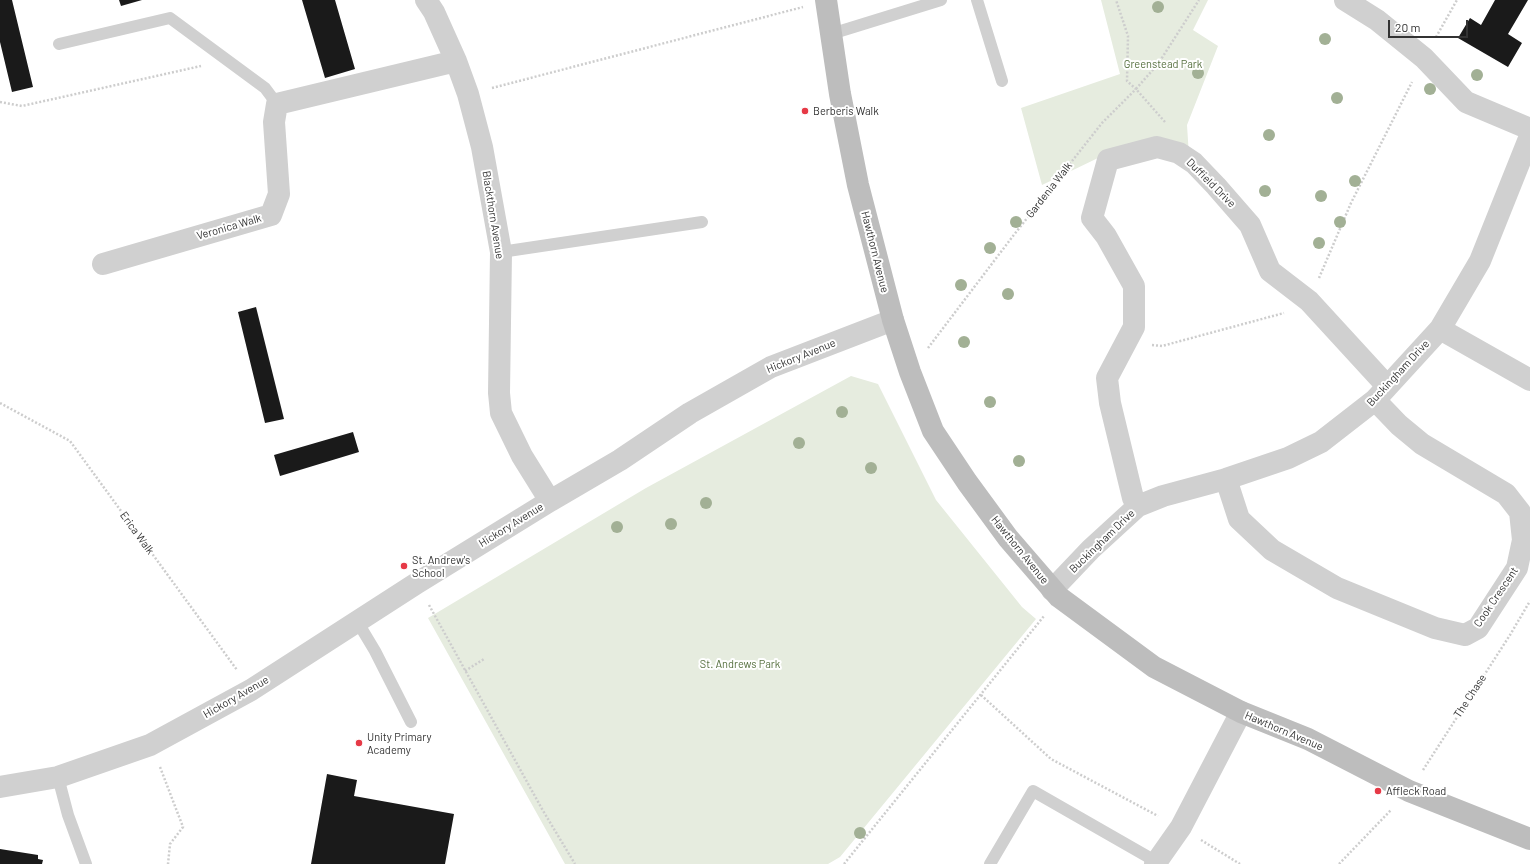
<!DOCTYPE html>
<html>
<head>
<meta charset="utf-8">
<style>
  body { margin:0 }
  #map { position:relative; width:1530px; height:864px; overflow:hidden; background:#fff; font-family:Barlow,sans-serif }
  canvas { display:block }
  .scale { position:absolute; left:1388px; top:20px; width:80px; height:18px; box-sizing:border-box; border:2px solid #333; border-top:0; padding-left:5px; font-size:12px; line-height:14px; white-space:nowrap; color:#333; -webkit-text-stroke:3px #fff; paint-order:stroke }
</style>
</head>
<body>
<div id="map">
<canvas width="1530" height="864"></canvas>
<div class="scale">20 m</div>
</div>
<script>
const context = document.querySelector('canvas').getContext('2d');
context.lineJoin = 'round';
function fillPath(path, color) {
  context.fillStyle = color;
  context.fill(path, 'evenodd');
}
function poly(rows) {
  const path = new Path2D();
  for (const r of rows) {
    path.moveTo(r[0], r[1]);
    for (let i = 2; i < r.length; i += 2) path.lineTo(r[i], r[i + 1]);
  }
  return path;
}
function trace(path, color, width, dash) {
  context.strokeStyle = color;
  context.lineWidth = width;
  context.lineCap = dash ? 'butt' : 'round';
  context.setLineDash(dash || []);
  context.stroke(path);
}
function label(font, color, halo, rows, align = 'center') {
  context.font = font + ' Barlow,sans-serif';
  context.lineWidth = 4;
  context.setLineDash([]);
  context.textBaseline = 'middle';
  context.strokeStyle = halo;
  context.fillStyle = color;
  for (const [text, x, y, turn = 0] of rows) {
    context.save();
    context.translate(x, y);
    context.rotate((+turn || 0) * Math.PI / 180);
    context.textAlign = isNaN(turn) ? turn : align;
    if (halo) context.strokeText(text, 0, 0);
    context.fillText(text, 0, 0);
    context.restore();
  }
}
fillPath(poly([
  [1101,0,1208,0,1193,30,1218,46,1187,125,1189,156,1098,158,1042,185,1021,108,1120,74],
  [851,376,878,384,936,500,1022,607,1036,619,840,857,828,864,565,864,428,618,646,488]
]), '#e6ecdf');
fillPath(poly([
  [0,0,12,0,33,87,12,92,0,42],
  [119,0,142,0,121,6],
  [302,0,335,0,355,69,325,78],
  [1495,0,1528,0,1508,34,1522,43,1508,67,1458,38,1470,18,1481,25],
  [256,307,284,419,265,423,238,312],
  [353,432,359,452,280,476,274,455],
  [327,774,357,780,354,796,454,814,445,864,311,864],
  [0,849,38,855,38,859,43,860,42,864,0,864]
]), '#1a1a1a');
trace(poly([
  [1436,37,1457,0],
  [492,88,803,7],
  [0,102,22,106,201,66],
  [1165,122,1136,89,1158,64,1199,0],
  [1319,278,1351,203,1412,82],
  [1152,345,1162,346,1284,313],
  [928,348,1013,236,1102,123,1136,89,1127,81,1128,36,1116,0],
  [0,403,70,441,237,670],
  [429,605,542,809,575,864],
  [465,671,484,659],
  [981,695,1051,759,1158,816],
  [160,767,183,827,170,844,168,864],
  [1423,770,1510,635,1530,601],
  [1201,840,1240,864],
  [844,864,1044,616],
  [1339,864,1391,810]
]), '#cdcdcd', 2.5, [2, 2]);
trace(poly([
  [977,0,1002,81],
  [831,34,941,0],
  [59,44,170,18,265,88,277,104],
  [501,252,702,222],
  [357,621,375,651,411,722],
  [58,777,68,815,86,864],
  [990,864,1033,791,1157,862]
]), '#d0d0d0', 12);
trace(poly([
  [426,0,434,12,456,61,468,94,482,147,501,252,499,393,501,413,522,456,550,501],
  [1345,0,1377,20,1424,58,1466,102,1530,129],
  [103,264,271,215,279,194,274,122,277,104,456,61],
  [1440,329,1530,380],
  [1226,479,1239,519,1272,550,1337,588,1435,628,1465,635,1478,628,1517,568,1523,540,1520,512,1506,494,1422,444,1399,425,1375,400],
  [1138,506,1133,498,1110,403,1107,378,1134,327,1134,286,1106,236,1092,218,1108,160,1157,147,1179,153,1194,163,1216,186,1250,225,1270,271,1309,301,1387,386],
  [1052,590,1091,549,1138,506,1163,496,1226,479,1288,458,1321,442,1375,400,1440,329,1480,261,1530,136],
  [0,787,58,777,150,745,251,690,417,583,550,501,620,460,690,413,771,367,893,320],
  [1155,864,1181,827,1241,712]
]), '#d0d0d0', 22);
trace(poly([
  [826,0,840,94,858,185,893,320,910,372,933,431,967,482,1008,538,1059,597,1154,667,1241,712,1308,739,1409,791,1530,839]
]), '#bdbdbd', 22);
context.fillStyle = '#a2b095';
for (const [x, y] of [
  [1158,7],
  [1325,39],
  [1198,73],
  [1477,75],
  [1430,89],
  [1337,98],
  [1269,135],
  [1355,181],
  [1265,191],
  [1321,196],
  [1016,222],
  [1340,222],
  [1319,243],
  [990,248],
  [961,285],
  [1008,294],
  [964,342],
  [990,402],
  [842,412],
  [799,443],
  [1019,461],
  [871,468],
  [706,503],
  [671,524],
  [617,527],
  [860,833]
]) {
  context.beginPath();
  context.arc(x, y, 6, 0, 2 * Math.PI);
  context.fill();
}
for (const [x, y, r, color] of [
  [805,111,4,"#e63946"],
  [404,566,4,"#e63946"],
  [359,743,4,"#e63946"],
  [1378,791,4,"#e63946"]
]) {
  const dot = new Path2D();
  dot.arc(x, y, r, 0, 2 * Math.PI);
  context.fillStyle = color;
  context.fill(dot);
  trace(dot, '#fff', 1.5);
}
label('11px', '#56703f', '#fff', [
  ["Greenstead Park",1163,64],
  ["St. Andrews Park",740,664]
]);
label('11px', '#333', '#fff', [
  ["Berberis Walk",813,111],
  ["St. Andrew's",412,560],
  ["School",412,573],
  ["Unity Primary",367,737],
  ["Academy",367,750],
  ["Affleck Road",1386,791]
], 'left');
label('11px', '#333', '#fff', [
  ["Duffield Drive",1211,183,45],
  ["Gardenia Walk",1049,190,-52],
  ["Blackthorn Avenue",493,215,81],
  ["Veronica Walk",229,227,-16],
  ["Hawthorn Avenue",875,252,76],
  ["Hickory Avenue",801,356,-22],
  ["Buckingham Drive",1398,373,-47],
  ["Hickory Avenue",511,525,-32],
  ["Erica Walk",137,533,54],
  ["Buckingham Drive",1102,541,-44],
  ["Hawthorn Avenue",1020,550,51],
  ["Cook Crescent",1496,597,-56],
  ["The Chase",1470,696,-57],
  ["Hickory Avenue",236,697,-30],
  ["Hawthorn Avenue",1284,731,23]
]);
</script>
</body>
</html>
